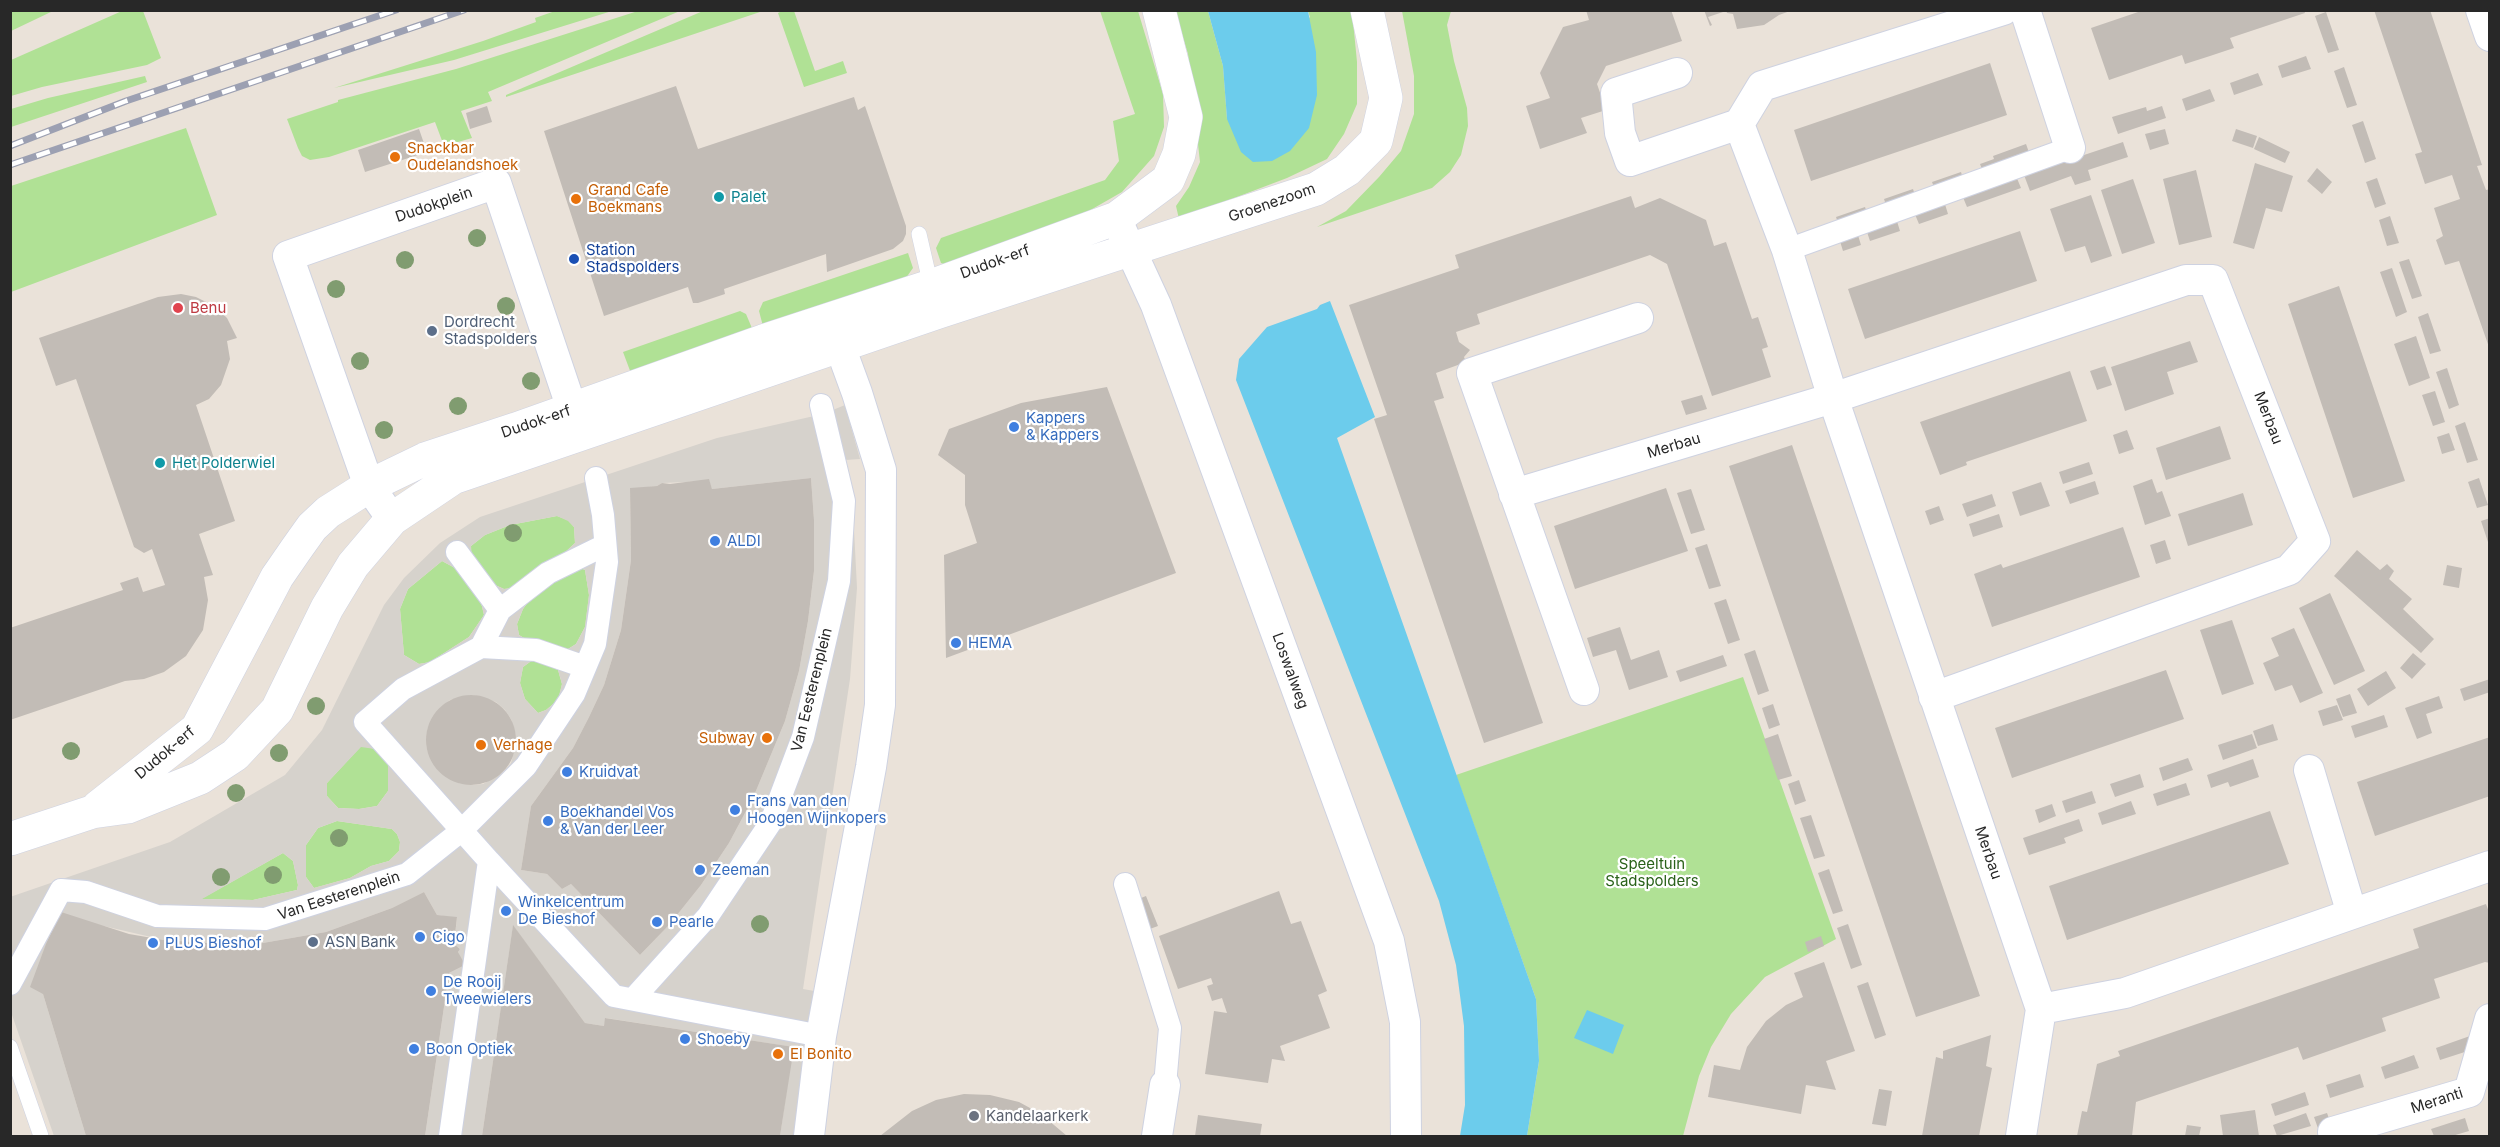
<!DOCTYPE html>
<html>
<head>
<meta charset="utf-8">
<style>
  body { margin:0 }
  #map { position:relative; width:2500px; height:1147px; overflow:hidden; background:#eae2d9; font-family:Inter,sans-serif }
  canvas { display:block }
  .frame { position:absolute; inset:0; border:12px solid #282828; pointer-events:none }
</style>
</head>
<body>
<div id="map">
<canvas width="2500" height="1147"></canvas>
<div class="frame"></div>
</div>
<script>
const context = document.querySelector('canvas').getContext('2d');
context.lineJoin = 'round';
function fillPath(path, color) {
  context.fillStyle = color;
  context.fill(path, 'evenodd');
}
function poly(rows) {
  const path = new Path2D();
  for (const r of rows) {
    if (r.length === 3) {
      path.moveTo(r[0] + r[2], r[1]);
      path.arc(r[0], r[1], r[2], 0, 2 * Math.PI);
      continue;
    }
    path.moveTo(r[0], r[1]);
    for (let i = 2; i < r.length; i += 2) path.lineTo(r[i], r[i + 1]);
  }
  return path;
}
function trace(path, color, width, dash) {
  context.strokeStyle = color;
  context.lineWidth = width;
  context.lineCap = dash ? 'butt' : 'round';
  context.setLineDash(dash || []);
  context.stroke(path);
}
function label(font, color, halo, rows, align = 'center') {
  context.font = font + ' Inter,sans-serif';
  context.lineWidth = 4.5;
  context.setLineDash([]);
  context.textBaseline = 'middle';
  context.strokeStyle = halo;
  context.fillStyle = color;
  for (const [text, x, y, turn = 0] of rows) {
    context.save();
    context.translate(x, y);
    context.rotate((+turn || 0) * Math.PI / 180);
    context.textAlign = isNaN(turn) ? turn : align;
    if (halo) context.strokeText(text, 0, 0);
    context.fillText(text, 0, 0);
    context.restore();
  }
}
fillPath(poly([
  [11,10,53,10,53,11,11,31],
  [558,10,612,11,454,60,334,88,483,41,536,22,535,18],
  [122,11,143,11,161,58,147,65,42,87,11,96,11,60],
  [638,11,680,11,488,92,492,101,461,111,472,138,444,146,435,122,329,157,310,160,302,156,298,148,287,119,338,102,338,100,456,69],
  [703,11,763,11,506,97,506,95],
  [782,11,794,11,815,71,843,61,847,73,804,87,778,13],
  [1100,11,1138,11,1163,94,1164,127,1154,156,1122,192,1066,224,949,266,941,263,936,248,941,238,1105,180,1119,161,1113,121,1135,114],
  [1175,11,1208,11,1223,66,1227,119,1310,17,1308,11,1352,11,1357,62,1357,104,1344,134,1327,159,1287,178,1179,219,1176,206,1189,187,1200,162,1188,54],
  [1402,11,1451,11,1447,25,1454,61,1467,108,1468,126,1461,155,1450,172,1432,188,1317,227,1346,211,1379,177,1401,151,1414,114,1414,76],
  [145,76,147,82,11,127,11,109,48,98],
  [186,128,217,215,11,292,11,186],
  [908,253,913,268,903,282,764,330,759,311,763,302],
  [740,311,746,314,754,333,632,376,623,352],
  [557,516,568,520,574,527,575,543,560,557,512,588,504,589,482,579,472,567,471,546,485,535,510,525],
  [442,561,455,568,479,594,484,615,469,637,430,662,419,664,404,655,400,609,408,589],
  [578,567,585,570,589,595,585,627,576,644,568,649,553,650,534,644,519,635,517,624,523,609,536,591],
  [534,659,558,670,562,684,558,700,546,710,538,713,525,699,520,683,523,667],
  [1743,677,1836,939,1765,977,1731,1014,1711,1047,1699,1076,1683,1136,1527,1136,1539,1061,1536,999,1456,775],
  [361,746,381,750,388,761,388,791,377,806,359,809,338,808,327,796,327,783],
  [337,821,392,829,397,834,400,842,399,851,389,861,371,866,350,878,314,888,306,877,306,845,318,828],
  [283,853,293,861,298,885,297,890,253,900,201,899]
]), '#b0e195');
fillPath(poly([
  [845,405,860,459,845,460,853,510,857,588,850,679,803,989,820,992,799,1136,780,1136,793,1047,606,1018,604,1026,585,1023,513,926,482,1136,425,1136,449,973,463,966,458,952,460,949,454,944,457,918,437,915,424,892,392,908,326,932,257,944,234,945,164,940,95,924,50,938,45,949,43,994,86,1136,54,1136,11,1012,10,897,170,842,285,775,322,730,384,605,404,578,440,543,480,517,717,438,823,414],
  [811,478,814,520,814,571,808,621,799,671,785,721,753,798,729,843,701,885,669,925,640,955,571,884,562,889,547,874,521,870,531,806,573,748,589,717,604,685,621,630,631,560,630,489,657,486,662,483,709,481,712,489],
  [557,516,568,521,574,527,575,543,560,557,512,588,504,589,482,579,472,567,471,546,485,535,510,525],
  [442,561,455,568,479,594,484,615,469,637,430,662,419,664,404,655,400,609,408,589],
  [578,567,585,570,589,595,585,627,576,644,568,649,553,650,534,644,519,635,517,624,523,609,536,591],
  [534,659,558,670,562,684,558,700,546,710,538,713,525,699,520,683,523,667],
  [473,695,496,702,505,710,511,719,517,740,511,763,503,772,483,784,471,785,459,783,439,771,427,750,426,738,428,727,441,707,450,700],
  [361,747,382,750,388,761,388,791,377,806,359,809,338,808,327,796,327,783],
  [337,821,392,829,397,834,400,842,399,851,389,861,371,866,350,878,314,888,306,877,306,845,318,828],
  [283,853,293,861,298,885,297,890,253,900,202,899]
]), '#d6d2cc');
fillPath(poly([
  [1208,11,1308,11,1316,52,1317,95,1309,128,1290,151,1272,161,1253,162,1241,152,1227,119,1223,66],
  [1330,301,1375,417,1337,438,1536,999,1539,1061,1527,1136,1460,1136,1465,1105,1464,1026,1456,965,1439,901,1236,380,1239,359,1267,327,1317,309,1320,305],
  [1587,1010,1624,1025,1613,1054,1574,1038]
]), '#6cccec');
fillPath(poly([
  [1586,10,1671,10,1682,41,1606,66,1597,84,1606,110,1581,118,1587,133,1540,149,1526,106,1550,98,1540,73,1563,27,1589,20],
  [1704,10,1726,10,1726,11,1708,17,1712,25,1710,26],
  [1726,10,1790,10,1790,11,1779,15,1764,25,1737,29,1733,14,1727,13],
  [2144,10,2304,10,2305,13,2230,38,2234,48,2210,56,2185,64,2182,55,2109,80,2091,28],
  [2374,10,2430,10,2463,108,2482,165,2477,166,2486,190,2490,189,2490,350,2459,261,2445,265,2436,240,2443,236,2434,208,2460,199,2452,175,2425,184,2415,154,2422,152],
  [2326,12,2339,50,2328,53,2315,16],
  [2306,56,2311,69,2282,78,2278,66],
  [1990,63,2007,115,1811,181,1794,130],
  [2344,67,2357,105,2347,108,2334,71],
  [2258,73,2263,85,2234,95,2230,83],
  [676,86,698,149,854,97,858,110,865,106,906,226,906,234,903,241,893,249,827,272,826,254,724,289,725,294,698,303,693,303,688,287,604,316,544,131],
  [2210,89,2215,101,2186,111,2182,99],
  [487,106,492,122,470,129,466,113],
  [2162,106,2166,118,2118,134,2112,117,2146,107,2147,111],
  [2363,121,2376,159,2365,163,2352,125],
  [419,129,427,152,365,172,358,150],
  [2165,129,2169,144,2150,150,2145,134],
  [2236,129,2257,136,2253,148,2232,141],
  [2259,137,2290,152,2285,163,2254,149],
  [2123,142,2128,157,2088,170,2091,180,2075,185,2071,176,2030,191,2024,175],
  [2026,144,2032,161,1985,177,1980,164,1994,159,1993,156],
  [2255,163,2293,176,2282,212,2266,208,2254,249,2233,243],
  [2317,168,2332,182,2322,194,2307,181],
  [2196,170,2212,237,2179,245,2163,179],
  [1961,172,1965,185,1937,195,1932,182],
  [2016,176,2021,188,1967,207,1962,195],
  [2377,178,2386,204,2375,208,2366,182],
  [2133,179,2155,243,2122,254,2101,190],
  [1913,189,1917,201,1888,211,1884,199],
  [2091,195,2112,256,2091,263,2085,246,2065,252,2050,209],
  [1631,196,1635,208,1660,198,1706,220,1714,246,1726,242,1752,319,1758,317,1768,347,1762,349,1771,377,1712,396,1667,264,1650,255,1477,314,1480,324,1456,332,1459,342,1470,350,1464,357,1466,362,1436,373,1444,398,1434,401,1543,723,1484,743,1374,419,1387,415,1349,305,1459,268,1455,255],
  [1944,201,1948,214,1919,224,1914,212],
  [1865,207,1869,219,1840,229,1836,217],
  [2390,216,2399,243,2387,246,2379,220],
  [1896,218,1900,231,1870,241,1866,229],
  [2020,231,2037,281,1865,339,1848,289],
  [1857,232,1861,245,1843,251,1839,238],
  [2409,259,2422,296,2412,299,2399,262],
  [2392,268,2407,312,2396,317,2380,272],
  [2339,286,2405,481,2353,498,2288,304],
  [181,294,196,297,216,307,227,318,237,338,227,341,230,359,221,385,209,399,196,405,235,521,199,534,213,575,204,577,208,600,203,630,186,656,164,672,144,679,125,681,10,720,10,628,123,590,120,583,138,577,143,592,165,585,152,549,144,553,134,547,76,379,56,386,39,338,158,297],
  [2428,313,2441,351,2430,354,2418,317],
  [2416,336,2430,378,2409,386,2394,344],
  [2190,341,2198,362,2167,372,2174,394,2125,411,2111,367],
  [2105,366,2112,385,2097,390,2090,371],
  [2447,368,2459,405,2449,409,2436,372],
  [2070,371,2087,421,1966,462,1967,465,1940,475,1920,422],
  [1107,387,1176,573,946,658,944,555,977,543,965,505,965,475,938,455,949,429,1021,403],
  [2435,391,2445,422,2433,426,2422,395],
  [1702,395,1707,409,1686,415,1681,401],
  [2465,422,2478,460,2467,463,2455,426],
  [2220,426,2231,459,2166,480,2156,448],
  [2127,430,2134,449,2119,454,2113,435],
  [2449,433,2455,450,2442,454,2437,437],
  [1792,445,1980,996,1916,1017,1729,466],
  [2089,462,2093,474,2063,484,2059,472],
  [811,478,814,520,814,571,808,621,799,671,785,721,753,798,729,843,701,885,669,925,640,955,571,884,562,889,547,874,521,870,531,806,573,748,589,717,604,685,621,630,631,560,630,488,657,486,662,483,670,484,709,479,712,489],
  [2479,478,2488,505,2477,508,2468,482],
  [2152,479,2157,493,2162,491,2171,516,2145,525,2133,486],
  [2095,481,2099,494,2070,504,2065,491],
  [2041,482,2050,506,2020,516,2012,492],
  [1666,488,1688,551,1575,589,1554,526],
  [1691,489,1705,530,1691,534,1677,493],
  [2243,493,2253,525,2188,546,2178,514],
  [1992,494,1996,506,1967,517,1962,504],
  [1939,506,1944,520,1930,525,1925,511],
  [1999,514,2003,527,1973,537,1969,524],
  [2490,518,2490,545,2489,545,2481,521],
  [2123,527,2140,577,1992,627,1974,574,2001,564,2003,568],
  [2165,540,2171,559,2156,564,2150,545],
  [1707,544,1721,586,1709,589,1695,548],
  [2357,550,2380,570,2387,564,2394,571,2389,579,2412,599,2403,609,2434,639,2421,653,2334,576],
  [2447,565,2462,568,2459,588,2443,585],
  [2330,593,2365,671,2334,685,2299,608],
  [1726,599,1740,640,1728,644,1714,603],
  [2232,620,2254,684,2222,695,2200,630],
  [1620,627,1631,660,1659,650,1668,677,1629,690,1616,650,1593,657,1587,638],
  [2294,628,2323,693,2300,703,2292,685,2275,691,2263,663,2279,656,2271,638],
  [1755,650,1769,691,1758,695,1744,654],
  [2413,653,2426,664,2412,679,2400,668],
  [1723,655,1727,666,1680,682,1676,671],
  [2166,670,2184,719,2012,778,1995,728],
  [2386,671,2396,688,2368,706,2357,689],
  [2490,679,2490,692,2464,701,2460,689],
  [2350,694,2357,713,2343,717,2336,699],
  [471,740,45],
  [2439,696,2443,708,2426,714,2432,733,2417,739,2405,708],
  [1773,704,1780,725,1769,729,1762,708],
  [2337,705,2343,720,2323,726,2318,711],
  [2384,715,2388,727,2355,738,2351,726],
  [2273,724,2278,740,2258,746,2253,731],
  [1778,734,1792,776,1778,780,1764,739],
  [2252,734,2257,748,2223,760,2218,745],
  [2490,737,2490,796,2375,836,2357,782],
  [2188,758,2193,770,2163,781,2159,768],
  [2253,759,2259,777,2230,787,2228,782,2211,788,2207,775],
  [2140,774,2144,787,2115,797,2110,784],
  [1799,780,1806,801,1795,805,1788,784],
  [2186,783,2190,795,2157,806,2153,794],
  [2092,791,2096,803,2066,813,2062,801],
  [2131,801,2136,814,2102,825,2098,813],
  [2052,804,2056,816,2039,823,2035,810],
  [2270,811,2289,864,2067,940,2049,886],
  [1811,815,1825,856,1814,859,1800,818],
  [2079,819,2083,831,2064,838,2066,843,2029,855,2023,838],
  [1829,869,1843,911,1833,914,1818,873],
  [1279,891,1291,924,1301,921,1327,991,1318,995,1330,1028,1280,1046,1285,1061,1272,1059,1268,1083,1205,1074,1214,1011,1227,1013,1222,998,1212,1001,1207,986,1213,984,1211,978,1178,989,1159,936],
  [424,892,437,915,457,917,454,944,460,949,458,952,464,963,463,966,449,973,425,1136,86,1136,43,994,30,987,46,944,61,912,129,934,164,940,234,945,257,944,326,932,392,908],
  [1146,896,1158,926,1147,930,1136,900],
  [2486,904,2490,915,2490,963,2485,962,2434,979,2440,998,2382,1018,2386,1031,2303,1060,2298,1047,2136,1102,2132,1136,2077,1136,2082,1111,2087,1112,2097,1064,2120,1056,2118,1051,2419,948,2413,929],
  [1848,924,1862,965,1851,969,1837,928],
  [513,925,585,1023,604,1026,605,1018,794,1047,780,1136,482,1136],
  [1821,936,1824,946,1808,952,1805,942],
  [1824,962,1855,1051,1826,1061,1836,1090,1806,1085,1801,1114,1708,1097,1714,1065,1740,1070,1747,1047,1766,1021,1786,1005,1803,997,1794,973],
  [1868,982,1886,1035,1875,1039,1857,986],
  [1991,1035,1986,1066,1992,1068,1979,1136,1922,1136,1936,1057,1943,1059,1943,1051],
  [2470,1036,2474,1049,2440,1060,2436,1048],
  [2414,1055,2419,1068,2385,1079,2381,1067],
  [2360,1074,2364,1087,2330,1098,2326,1085],
  [1879,1089,1892,1091,1886,1126,1872,1124],
  [2305,1092,2309,1105,2275,1116,2271,1104],
  [964,1094,990,1095,1019,1102,1041,1114,1067,1136,880,1136,912,1111,936,1100],
  [2255,1110,2259,1136,2223,1136,2220,1115],
  [2306,1113,2311,1126,2277,1136,2273,1125],
  [2327,1113,2333,1130,2320,1134,2314,1117],
  [1198,1115,1262,1124,1260,1136,1195,1136],
  [2465,1118,2469,1131,2452,1136,2434,1136,2431,1129],
  [2187,1125,2201,1127,2199,1136,2185,1136]
]), '#c2bcb6');
const service = poly([
  [919,234,931,286],
  [10,1047,41,1136]
]);
const pedestrian = poly([
  [1787,250,2070,148],
  [457,552,500,610],
  [481,647,500,610,548,573,605,545],
  [489,861,365,722,403,689,481,647,536,650,585,667],
  [1125,884,1170,1028,1165,1085],
  [10,984,61,890,86,892,157,916,265,919,407,874,461,831,526,766,574,694,595,644,607,562,603,515,596,478],
  [633,999,708,916,771,822,803,737,839,581,844,501,821,405],
  [450,1136,489,861,614,996,821,1036]
]);
const minor = poly([
  [2003,10,1762,86,1739,124,1787,250,1833,398,2041,1009,2125,993,2490,866],
  [2025,10,2070,148],
  [2481,10,2490,36],
  [1677,73,1616,93,1620,133,1630,161,1739,124],
  [1120,227,1156,305,1389,941,1405,1022,1406,1136],
  [1514,494,1833,398,2186,280,2213,280,2315,541,2289,570,1934,697],
  [392,519,369,486,288,256,496,183,572,409,567,431],
  [1584,690,1472,373,1638,318],
  [2309,770,2352,914],
  [2333,1132,2469,1092,2490,1019],
  [809,1136,821,1036,871,767,880,705,881,470,857,393,831,322],
  [1157,1136,1165,1085],
  [2021,1136,2041,1009]
]);
const tertiary = poly([
  [98,807,197,729,277,577,297,548,312,527,328,512,369,486,425,459,516,429,763,341,931,286,1117,218,1168,180,1179,154,1186,117,1159,10],
  [10,839,92,812,128,807,200,778,235,755,277,710,327,608,353,565,392,519,453,478,939,312,1316,189,1347,170,1376,141,1386,98,1367,10]
]);
trace(service, '#ced2e1', 16);
trace(pedestrian, '#ced2e1', 24);
trace(minor, '#ced2e1', 32);
trace(tertiary, '#ced2e1', 34);
trace(service, '#fff', 15);
trace(pedestrian, '#fff', 22);
trace(minor, '#fff', 30);
trace(tertiary, '#fff', 33);
const rail = poly([
  [10,146,126,101,396,10],
  [10,165,464,10]
]);
trace(rail, '#9ca0b2', 7);
trace(rail, '#fff', 4.5, [14]);
context.fillStyle = '#809c70';
for (const [x, y] of [
  [477,238],
  [405,260],
  [336,289],
  [506,306],
  [360,361],
  [531,381],
  [458,406],
  [384,430],
  [513,533],
  [316,706],
  [71,751],
  [279,753],
  [236,793],
  [339,838],
  [273,875],
  [221,877],
  [760,924]
]) {
  context.beginPath();
  context.arc(x, y, 9, 0, 2 * Math.PI);
  context.fill();
}
for (const [x, y, r, color] of [
  [395,157,6,"#e8710a"],
  [719,197,6,"#0f9aa8"],
  [576,199,6,"#e8710a"],
  [574,259,6,"#1a4fb4"],
  [178,308,6,"#e0444e"],
  [432,331,6,"#5c6f8a"],
  [1014,427,6,"#3f7fe0"],
  [160,463,6,"#0f9aa8"],
  [715,541,6,"#3f7fe0"],
  [956,643,6,"#3f7fe0"],
  [767,738,6,"#e8710a"],
  [481,745,6,"#e8710a"],
  [567,772,6,"#3f7fe0"],
  [735,810,6,"#3f7fe0"],
  [548,821,6,"#3f7fe0"],
  [700,870,6,"#3f7fe0"],
  [506,911,6,"#3f7fe0"],
  [657,922,6,"#3f7fe0"],
  [420,937,6,"#3f7fe0"],
  [313,942,6,"#5c6f8a"],
  [153,943,6,"#3f7fe0"],
  [431,991,6,"#3f7fe0"],
  [685,1039,6,"#3f7fe0"],
  [414,1049,6,"#3f7fe0"],
  [778,1054,6,"#e8710a"],
  [974,1116,6,"#6b7280"]
]) {
  const dot = new Path2D();
  dot.arc(x, y, r, 0, 2 * Math.PI);
  context.fillStyle = color;
  context.fill(dot);
  trace(dot, '#fff', 2);
}
label('15px', '#c56008', '#fff', [
  ["Snackbar",407,148],
  ["Oudelandshoek",407,165],
  ["Grand Cafe",588,190],
  ["Boekmans",588,207],
  ["Subway",755,738,"right"],
  ["Verhage",493,745],
  ["El Bonito",790,1054]
], 'left');
label('15px', '#0d838f', '#fff', [
  ["Palet",731,197],
  ["Het Polderwiel",172,463]
], 'left');
label('15px', '#282828', '#fff', [
  ["Groenezoom",1272,203,-19],
  ["Dudokplein",434,205,-19],
  ["Dudok-erf",995,262,-20],
  ["Merbau",2268,418,69],
  ["Dudok-erf",536,422,-19],
  ["Merbau",1674,446,-17],
  ["Loswalweg",1290,671,70],
  ["Van Eesterenplein",812,690,-76],
  ["Dudok-erf",165,753,-40],
  ["Merbau",1988,853,71],
  ["Van Eesterenplein",339,896,-18],
  ["Meranti",2437,1101,-18]
]);
label('15px', '#164399', '#fff', [
  ["Station",586,250],
  ["Stadspolders",586,267]
], 'left');
label('15px', '#be3a42', '#fff', [
  ["Benu",190,308]
], 'left');
label('15px', '#4e5e75', '#fff', [
  ["Dordrecht",444,322],
  ["Stadspolders",444,339],
  ["ASN Bank",325,942]
], 'left');
label('15px', '#366cbe', '#fff', [
  ["Kappers",1026,418],
  ["& Kappers",1026,435],
  ["ALDI",727,541],
  ["HEMA",968,643],
  ["Kruidvat",579,772],
  ["Frans van den",747,801],
  ["Hoogen Wijnkopers",747,818],
  ["Boekhandel Vos",560,812],
  ["& Van der Leer",560,829],
  ["Zeeman",712,870],
  ["Winkelcentrum",518,902],
  ["De Bieshof",518,919],
  ["Pearle",669,922],
  ["Cigo",432,937],
  ["PLUS Bieshof",165,943],
  ["De Rooij",443,982],
  ["Tweewielers",443,999],
  ["Shoeby",697,1039],
  ["Boon Optiek",426,1049]
], 'left');
label('15px', '#2a621a', '#fff', [
  ["Speeltuin",1652,864],
  ["Stadspolders",1652,881]
]);
label('15px', '#5b616d', '#fff', [
  ["Kandelaarkerk",986,1116]
], 'left');
</script>
</body>
</html>
